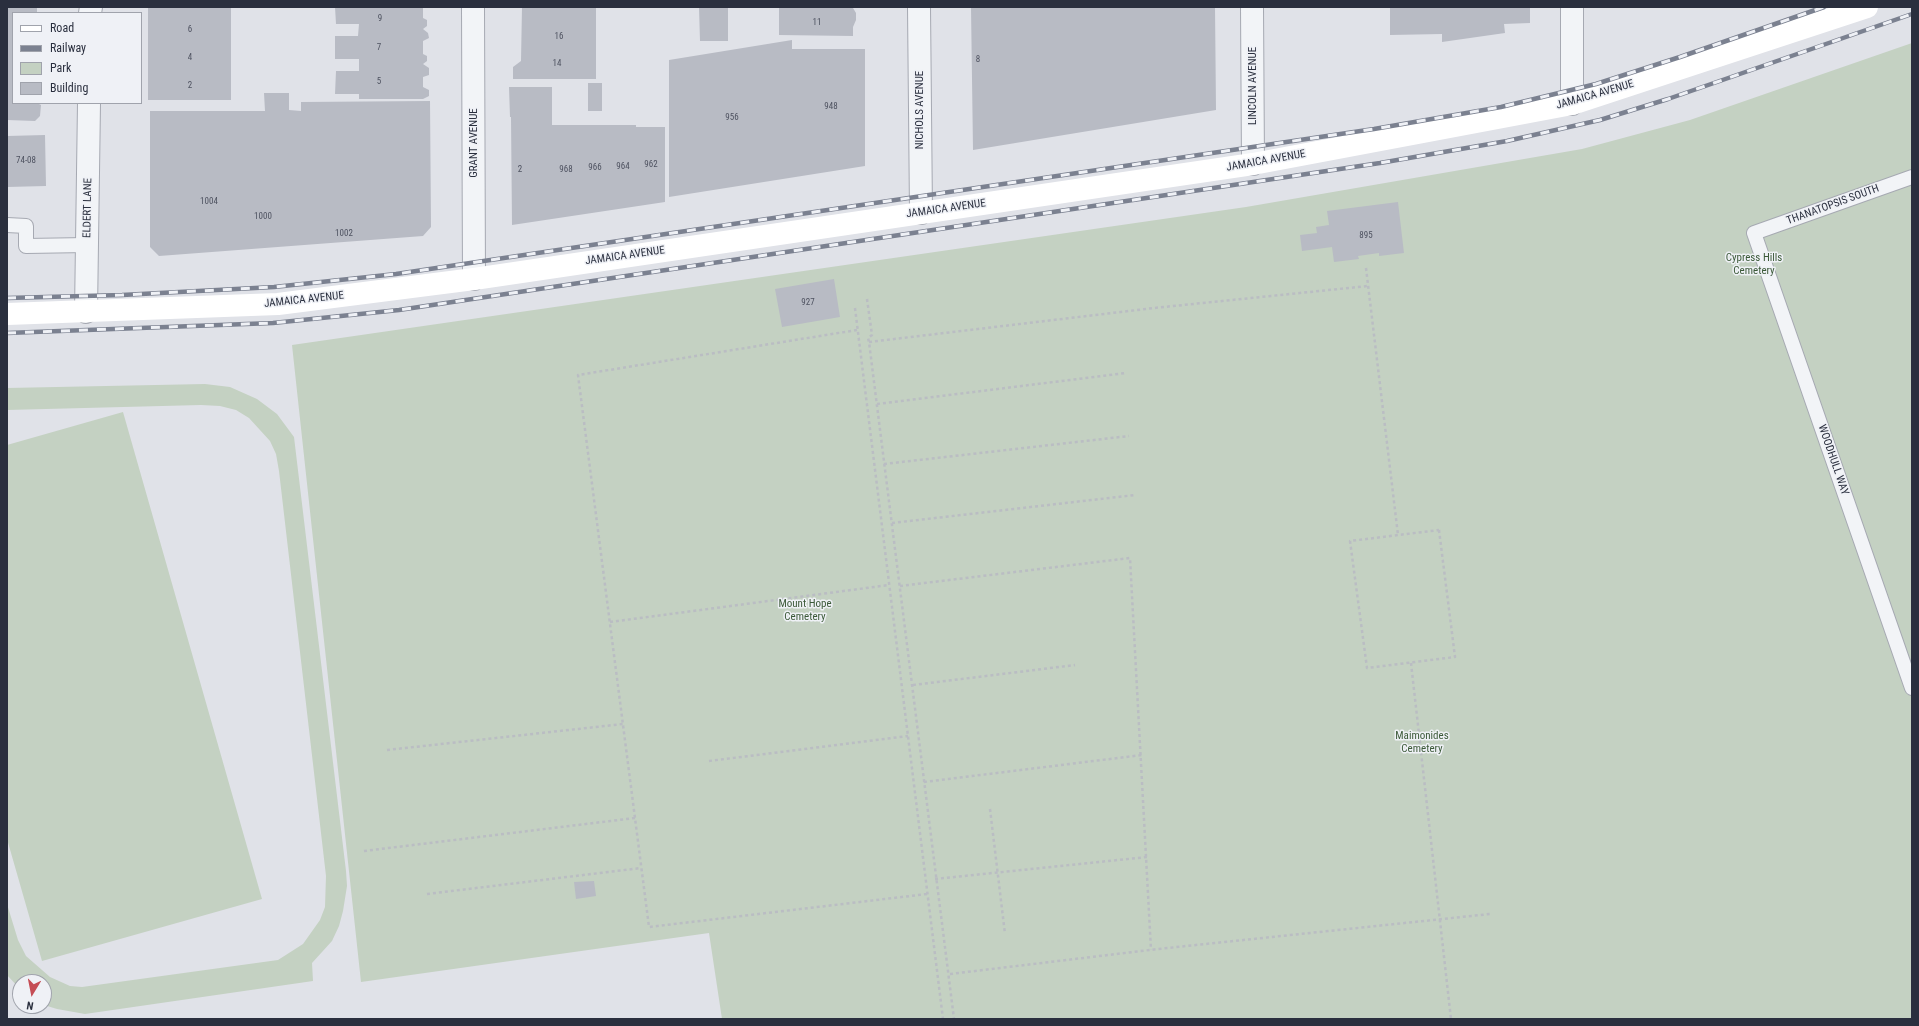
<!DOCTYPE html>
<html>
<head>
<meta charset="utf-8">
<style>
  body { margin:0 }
  #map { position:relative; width:1919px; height:1026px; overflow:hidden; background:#e0e2e8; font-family:"Roboto Condensed",sans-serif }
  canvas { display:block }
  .frame { position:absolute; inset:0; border:8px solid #2a2f3e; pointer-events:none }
  .legend { position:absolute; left:12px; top:12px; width:130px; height:92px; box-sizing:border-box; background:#eff1f6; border:1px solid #a0a3ac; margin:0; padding:5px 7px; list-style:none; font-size:12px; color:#2a2f3e }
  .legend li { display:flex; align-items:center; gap:8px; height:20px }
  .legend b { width:20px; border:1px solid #a0a3ac }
  .north { position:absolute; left:12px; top:974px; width:40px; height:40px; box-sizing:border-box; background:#eff1f6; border:1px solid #a0a3ac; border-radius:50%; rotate:190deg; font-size:11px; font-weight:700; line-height:16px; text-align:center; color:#2a2f3e }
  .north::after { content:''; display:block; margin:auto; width:14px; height:18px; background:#c54d55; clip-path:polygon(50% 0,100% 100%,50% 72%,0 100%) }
</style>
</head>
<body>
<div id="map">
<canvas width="1919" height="1026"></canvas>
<div class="frame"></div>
<ul class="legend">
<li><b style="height:5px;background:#fff"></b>Road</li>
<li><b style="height:5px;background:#7b8190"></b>Railway</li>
<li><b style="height:11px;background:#c4d1c2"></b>Park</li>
<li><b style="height:11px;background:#b8bbc4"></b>Building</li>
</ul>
<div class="north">N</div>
</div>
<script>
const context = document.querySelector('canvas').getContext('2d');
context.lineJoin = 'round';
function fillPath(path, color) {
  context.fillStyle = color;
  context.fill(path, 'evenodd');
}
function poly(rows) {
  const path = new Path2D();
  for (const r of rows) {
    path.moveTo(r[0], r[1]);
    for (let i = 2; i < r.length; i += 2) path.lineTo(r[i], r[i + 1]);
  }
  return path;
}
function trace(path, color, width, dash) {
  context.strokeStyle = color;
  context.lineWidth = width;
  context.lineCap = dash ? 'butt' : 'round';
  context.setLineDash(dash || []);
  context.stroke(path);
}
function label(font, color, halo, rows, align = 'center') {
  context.font = font + ' "Roboto Condensed",sans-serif';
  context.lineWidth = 3;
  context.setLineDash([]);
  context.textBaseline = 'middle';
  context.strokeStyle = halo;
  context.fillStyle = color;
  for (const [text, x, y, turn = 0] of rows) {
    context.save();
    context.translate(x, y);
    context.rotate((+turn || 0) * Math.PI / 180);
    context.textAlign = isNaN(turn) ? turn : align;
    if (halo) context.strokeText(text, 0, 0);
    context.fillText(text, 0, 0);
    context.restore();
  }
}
fillPath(poly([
  [1912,43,1912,1019,722,1019,709,933,361,982,292,345,1246,207,1582,149,1690,120],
  [205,384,230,387,257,399,277,414,294,437,346,871,347,886,343,911,339,926,332,941,312,963,313,981,85,1014,57,1009,44,1005,44,982,20,982,20,989,7,975,7,904,18,940,26,956,50,977,70,986,82,987,278,960,303,944,320,920,325,907,326,876,279,471,276,454,270,441,249,418,236,410,220,406,201,405,7,410,7,388],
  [123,412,262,899,42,961,7,839,7,445]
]), '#c4d1c2');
fillPath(poly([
  [7,7,37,7,37,13,13,13,13,103,37,103,41,105,40,116,35,121,7,120],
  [148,7,231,7,231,100,148,100],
  [335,7,423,7,423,18,427,20,427,26,423,29,428,33,429,38,423,41,423,54,427,56,427,61,423,64,429,68,429,75,423,77,423,87,429,90,429,96,423,99,359,99,359,94,335,94,336,71,359,71,359,59,335,59,335,36,358,36,359,24,336,24],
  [522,7,596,7,596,79,513,79,513,67,521,61],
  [699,7,728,7,728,41,700,41],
  [971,7,1215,7,1216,110,973,150],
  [1390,7,1530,7,1530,23,1504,24,1505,33,1442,42,1442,34,1390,35],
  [779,8,853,8,856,13,856,20,853,27,853,36,779,35],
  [792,40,792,49,865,49,865,166,669,197,669,60],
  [588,83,602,83,602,111,588,111],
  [509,87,552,87,552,125,636,125,636,127,665,127,665,202,512,225,511,117,510,117],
  [264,93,289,93,289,110,301,111,301,102,430,101,431,227,423,236,159,256,150,247,150,111,265,111],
  [45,135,46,186,7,187,7,136],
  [1398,202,1404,253,1379,256,1379,253,1358,256,1359,259,1334,262,1332,247,1302,251,1300,235,1317,233,1316,227,1329,225,1327,211],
  [834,279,840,317,782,327,775,289],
  [594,881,596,896,576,899,574,882]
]), '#b8bbc4');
const service = poly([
  [1912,177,1754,233,1912,688],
  [7,225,26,226,26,246,87,245]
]);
const minor = poly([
  [473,7,474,279],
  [919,7,921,213],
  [1252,7,1253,164],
  [90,13,91,7],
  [1572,104,1572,7],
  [86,312,89,103]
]);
trace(service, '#a6a9b2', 16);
trace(minor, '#a6a9b2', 24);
trace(poly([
  [1366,268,1398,535],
  [867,299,872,335,868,338,869,342,954,1019],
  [855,308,943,1019],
  [857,330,578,375,649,927,927,894],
  [869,342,1154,308,1368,286],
  [877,404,1126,373],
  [884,464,1129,436],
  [892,523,1135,495],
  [1439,530,1455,657,1367,668,1350,541,1439,530],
  [900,586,1130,558,1151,950],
  [610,622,889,585],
  [1411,663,1451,1019],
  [913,685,1075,665],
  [387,750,623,724],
  [709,761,908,736],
  [924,782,1142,755],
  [990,809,1005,934],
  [364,851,635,818],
  [935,879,1147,857],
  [427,894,641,868],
  [950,974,1158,949,1490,914]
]), '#babdc3', 2.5, [3, 3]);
trace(service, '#f2f4f7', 14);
trace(minor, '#f2f4f7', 22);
trace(poly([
  [7,314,278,304,474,279,1253,164,1572,104,1867,7]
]), '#fff', 22);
const rail = poly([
  [7,298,122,295,274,287,396,274,1374,129,1501,107,1596,84,1680,57,1824,7],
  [7,333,273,323,399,310,1380,163,1507,141,1600,120,1668,99,1912,14]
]);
trace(rail, '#7b8190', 4.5);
trace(rail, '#eff1f6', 3, [9]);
label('9px', '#4e5260', null, [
  ["9",380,19],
  ["11",817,23],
  ["6",190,30],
  ["16",559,37],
  ["7",379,48],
  ["4",190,58],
  ["8",978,60],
  ["14",557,64],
  ["5",379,82],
  ["2",190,86],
  ["948",831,107],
  ["956",732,118],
  ["74-08",26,161],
  ["962",651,165],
  ["964",623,167],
  ["966",595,168],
  ["2",520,170],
  ["968",566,170],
  ["1004",209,202],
  ["1000",263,217],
  ["1002",344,234],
  ["895",1366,236],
  ["927",808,303]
]);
label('11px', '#2a2f3e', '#eff1f6', [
  ["LINCOLN AVENUE",1253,86,-90],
  ["JAMAICA AVENUE",1595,95,-16],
  ["NICHOLS AVENUE",920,110,-90],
  ["GRANT AVENUE",474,143,-90],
  ["JAMAICA AVENUE",1266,161,-10],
  ["THANATOPSIS SOUTH",1833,205,-20],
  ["ELDERT LANE",88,208,-89],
  ["JAMAICA AVENUE",946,209,-8],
  ["JAMAICA AVENUE",625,256,-8],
  ["JAMAICA AVENUE",304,300,-6],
  ["WOODHULL WAY",1833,460,71]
]);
label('11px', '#3b5938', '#eff1f6', [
  ["Cypress Hills",1754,258],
  ["Cemetery",1754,271],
  ["Mount Hope",805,604],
  ["Cemetery",805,617],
  ["Maimonides",1422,736],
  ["Cemetery",1422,749]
]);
</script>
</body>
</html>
